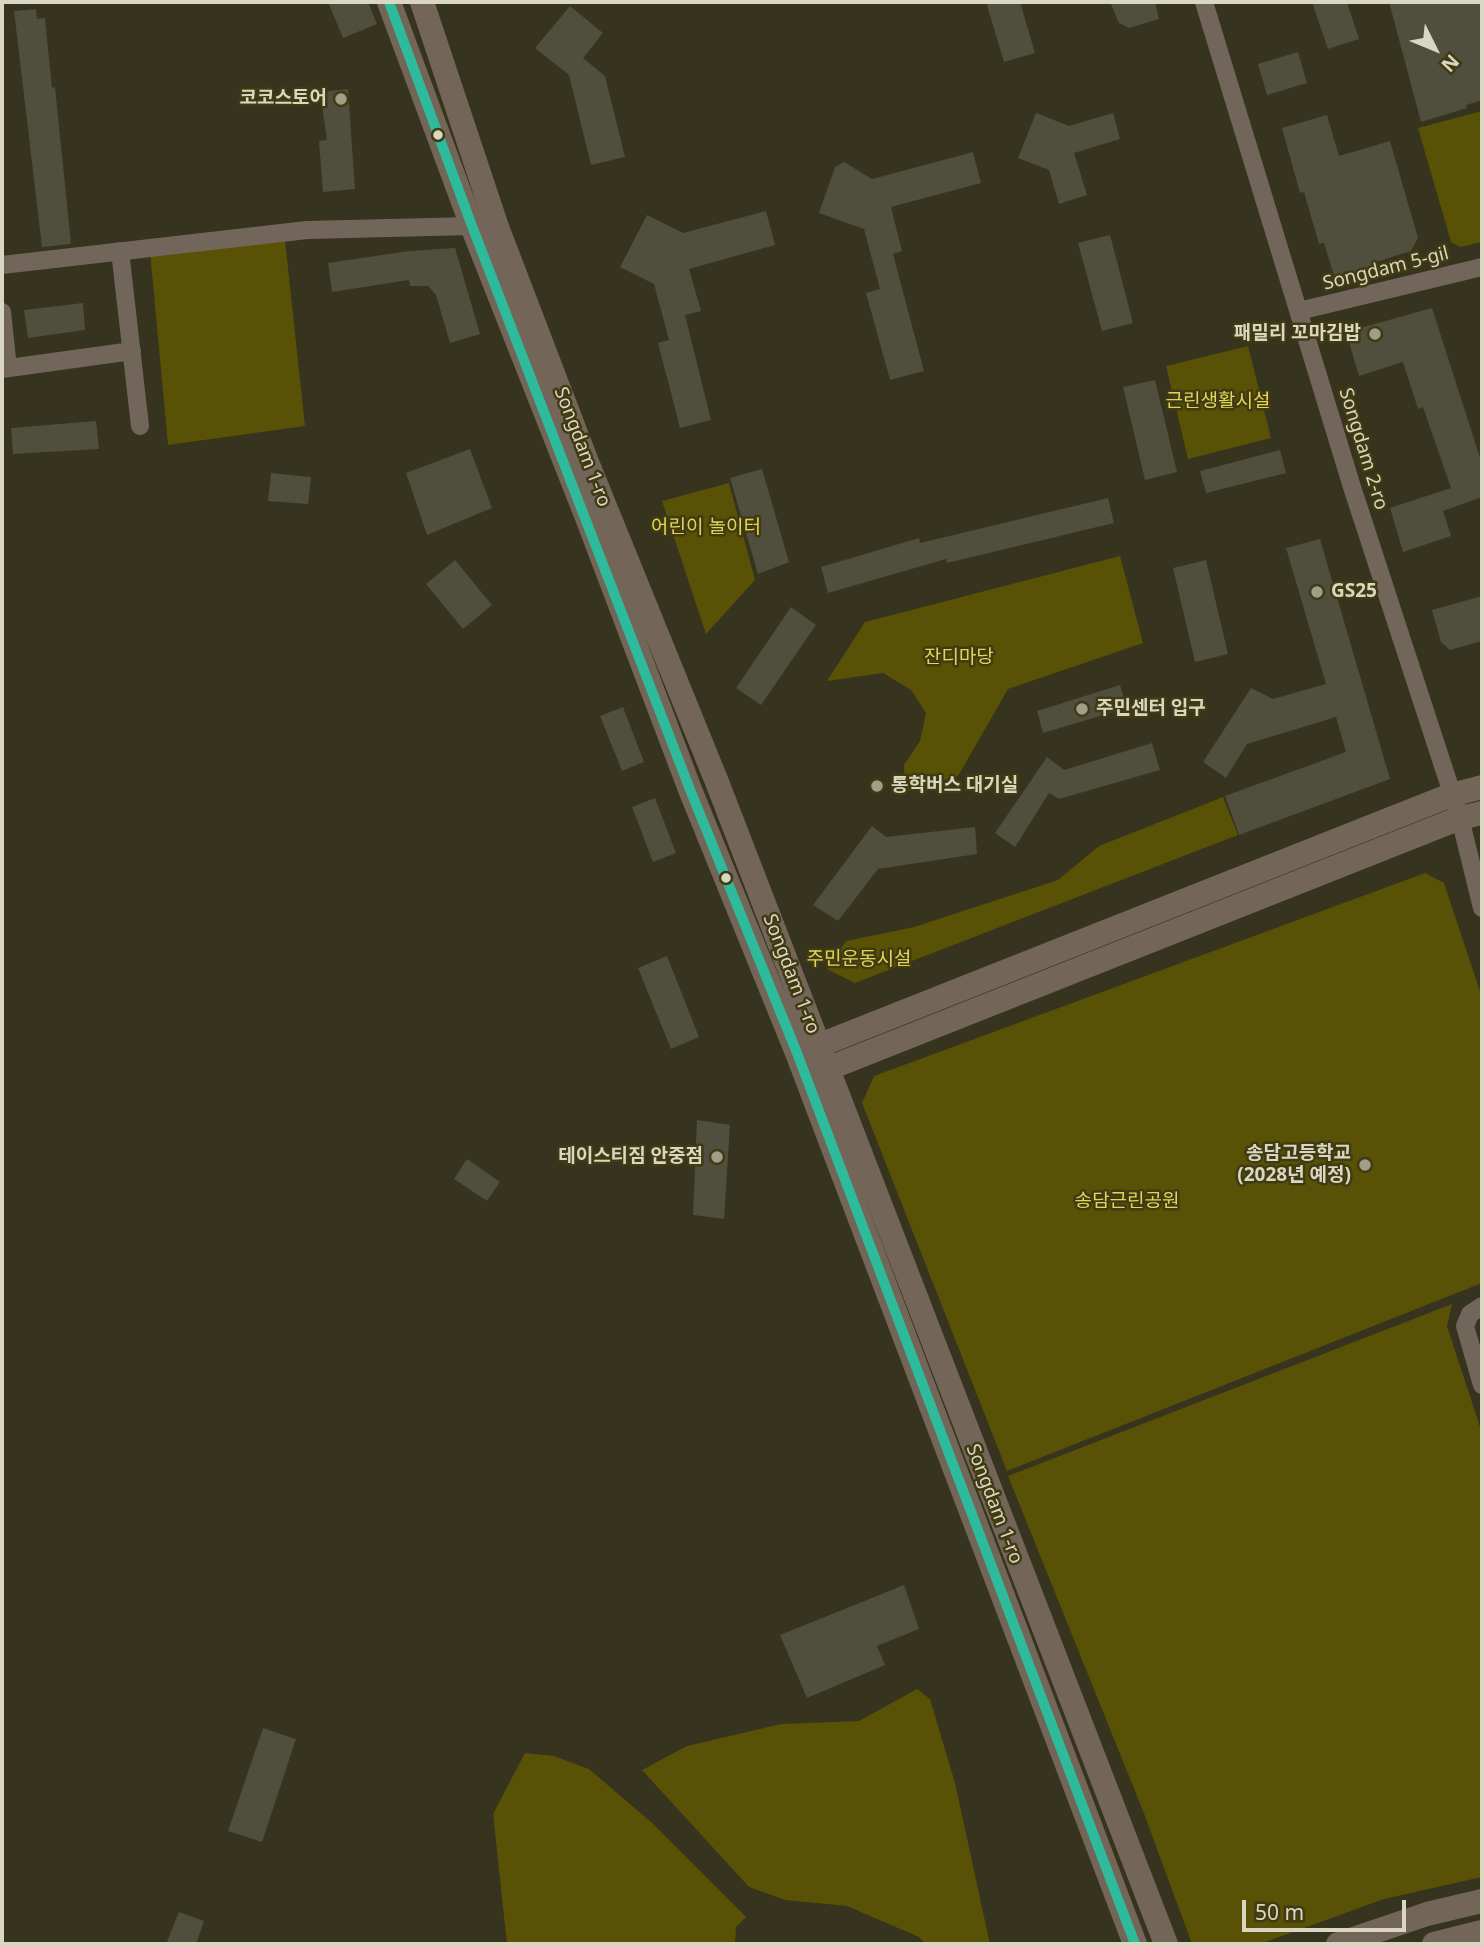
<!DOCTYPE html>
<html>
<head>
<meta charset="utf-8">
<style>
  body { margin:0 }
  #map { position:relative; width:1484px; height:1946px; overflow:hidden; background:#36331e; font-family:"Noto Sans",sans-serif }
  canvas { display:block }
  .frame { position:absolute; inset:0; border:4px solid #d9d7c1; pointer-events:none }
  .north { position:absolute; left:1400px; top:14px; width:70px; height:70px; -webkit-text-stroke:5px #403b13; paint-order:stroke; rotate:133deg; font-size:19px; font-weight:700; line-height:28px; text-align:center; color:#d9d7c1 }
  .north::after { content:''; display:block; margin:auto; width:24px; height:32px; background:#d9d7c1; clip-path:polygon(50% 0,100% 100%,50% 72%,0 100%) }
  .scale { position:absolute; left:1242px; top:1900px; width:164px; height:32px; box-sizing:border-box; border:4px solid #d9d7c1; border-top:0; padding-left:9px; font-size:21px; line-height:24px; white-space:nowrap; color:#d9d7c1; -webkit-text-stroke:5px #403b13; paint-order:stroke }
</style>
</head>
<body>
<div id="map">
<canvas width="1484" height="1946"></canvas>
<div class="frame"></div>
<div class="north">N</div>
<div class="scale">50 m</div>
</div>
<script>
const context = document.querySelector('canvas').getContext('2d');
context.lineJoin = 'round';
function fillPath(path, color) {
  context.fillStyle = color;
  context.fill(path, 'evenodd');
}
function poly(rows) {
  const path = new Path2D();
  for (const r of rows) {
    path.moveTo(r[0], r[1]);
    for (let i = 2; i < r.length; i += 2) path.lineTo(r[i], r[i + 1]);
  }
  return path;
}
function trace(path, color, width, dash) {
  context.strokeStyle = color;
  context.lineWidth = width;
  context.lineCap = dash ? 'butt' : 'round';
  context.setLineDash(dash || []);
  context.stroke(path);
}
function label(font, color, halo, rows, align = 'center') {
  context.font = font + ' "Noto Sans","Noto Sans KR",sans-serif';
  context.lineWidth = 5;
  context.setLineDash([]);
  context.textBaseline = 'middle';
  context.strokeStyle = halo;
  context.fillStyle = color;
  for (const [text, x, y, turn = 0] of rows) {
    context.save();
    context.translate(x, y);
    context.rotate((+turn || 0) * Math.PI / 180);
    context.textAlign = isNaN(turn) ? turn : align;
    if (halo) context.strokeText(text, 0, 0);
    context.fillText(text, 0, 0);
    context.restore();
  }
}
fillPath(poly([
  [1482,111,1482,242,1460,247,1451,242,1418,128],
  [285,240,305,426,168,445,150,252],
  [1248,346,1271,438,1188,459,1166,366],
  [729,483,755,580,706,634,662,501],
  [1120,556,1143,643,1008,689,958,776,905,792,904,765,920,741,926,713,911,690,883,673,827,681,865,622],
  [1223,797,1238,835,855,983,827,969,846,941,914,927,1058,880,1099,846],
  [1425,873,1444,883,1482,997,1482,1283,1007,1471,862,1103,874,1076],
  [1452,1304,1447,1326,1482,1433,1482,1877,1384,1899,1260,1944,1192,1944,1143,1811,1008,1476],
  [917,1689,930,1699,955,1783,990,1944,926,1944,919,1937,847,1906,785,1900,749,1887,642,1770,687,1746,781,1724,859,1721],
  [525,1753,554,1756,589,1769,651,1822,746,1917,736,1927,735,1944,507,1944,493,1814]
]), '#595105');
fillPath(poly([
  [328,2,368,2,377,24,343,38],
  [986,2,1020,2,1035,53,1004,62],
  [1110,2,1155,2,1159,19,1129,28,1119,23],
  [1312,2,1347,2,1359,39,1328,49],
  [1389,2,1482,2,1482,100,1466,105,1467,108,1421,122],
  [570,6,603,33,583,58,605,76,625,157,591,165,569,75,535,48],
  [36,9,37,19,45,18,52,88,55,87,71,244,42,247,14,11],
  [1298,52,1307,83,1267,95,1258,64],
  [348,89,355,189,323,192,319,141,327,140,320,92],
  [1036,113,1069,126,1113,113,1120,139,1074,153,1087,195,1059,204,1049,170,1018,158],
  [1327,115,1339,156,1390,141,1418,238,1411,251,1373,263,1375,270,1336,282,1324,243,1319,244,1304,192,1300,193,1282,128],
  [973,152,981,183,891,207,902,251,893,254,924,371,890,380,866,293,880,289,864,229,819,213,835,167,844,162,872,179],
  [766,211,775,245,689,269,701,311,685,315,711,420,680,428,658,343,669,340,654,284,620,267,647,215,683,233],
  [1110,235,1133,323,1102,331,1078,243],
  [455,248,480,334,450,343,436,295,428,286,410,286,409,280,332,292,328,263,409,251],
  [83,303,85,330,28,338,24,310],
  [1432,308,1482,464,1482,497,1443,511,1451,536,1403,552,1390,508,1451,488,1423,407,1418,409,1403,362,1359,376,1346,332],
  [1155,380,1177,472,1145,480,1123,387],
  [96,421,99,449,13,454,11,428],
  [470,449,492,508,427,535,406,473],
  [1280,450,1286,473,1206,493,1200,471],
  [762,469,789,562,758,574,730,478],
  [271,473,311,477,308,504,268,501],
  [1108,498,1114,523,947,563,946,559,828,593,821,567,919,538,920,543],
  [1320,539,1390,779,1239,835,1225,796,1346,752,1336,717,1247,744,1226,778,1203,762,1251,688,1273,699,1326,684,1286,548],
  [455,560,492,605,463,629,426,584],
  [1206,560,1228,654,1195,662,1173,568],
  [1482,596,1482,641,1450,650,1441,642,1432,610],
  [791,607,816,625,761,705,736,688],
  [1120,685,1127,708,1043,733,1037,711],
  [623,707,644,762,622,771,600,716],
  [1152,743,1160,770,1059,799,1049,793,1015,847,995,833,1047,757,1064,770],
  [655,798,676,853,653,862,632,807],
  [872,826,886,837,975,827,977,854,878,869,838,921,813,905],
  [667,956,699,1037,671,1049,638,968],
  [697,1120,730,1125,724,1219,693,1215],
  [467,1159,500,1182,487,1201,454,1179],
  [904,1585,919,1629,877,1646,885,1665,807,1698,780,1635],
  [263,1728,296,1739,262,1842,228,1831],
  [179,1912,204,1921,196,1944,166,1944]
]), '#504e3d');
trace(poly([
  [1204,2,1352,487,1460,818,1482,908],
  [120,251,140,426],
  [2,265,307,230,472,226],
  [1299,311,1482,267],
  [2,312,8,368],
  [2,369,132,351],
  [1482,1306,1470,1314,1465,1326,1482,1385]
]), '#72665a', 18);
trace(poly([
  [389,2,472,226,586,515,691,792,797,1053,1135,1944],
  [422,2,497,227,587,462,717,782,1166,1944],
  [805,1051,1451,795,1482,787],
  [813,1078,827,1069,1460,818,1482,813],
  [1338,1944,1427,1914,1482,1901],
  [1434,1944,1482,1932]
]), '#736659', 24);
trace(poly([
  [389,2,472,226,691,792,797,1053,1135,1944]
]), '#2dbb9b', 10);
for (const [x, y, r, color] of [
  [341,99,7,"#a09e88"],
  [438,135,6,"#d9d7c1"],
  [1375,334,7,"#a09e88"],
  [1317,592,7,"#a09e88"],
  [1082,709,7,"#a09e88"],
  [877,786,7,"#a09e88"],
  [726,878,6,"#d9d7c1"],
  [717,1157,7,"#a09e88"],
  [1365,1165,7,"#a09e88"]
]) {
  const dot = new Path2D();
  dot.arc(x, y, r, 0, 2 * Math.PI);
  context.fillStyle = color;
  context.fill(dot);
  trace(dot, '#403b13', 2.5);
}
label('bold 19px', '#d9d7c1', '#403b13', [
  ["코코스토어",327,99],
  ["패밀리 꼬마김밥",1361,334],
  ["GS25",1331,592,"left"],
  ["주민센터 입구",1096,709,"left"],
  ["통학버스 대기실",891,786,"left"],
  ["송담고등학교",1351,1154],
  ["(2028년 예정)",1351,1176],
  ["테이스티짐 안중점",703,1157]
], 'right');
label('19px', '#d9d7c1', '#403b13', [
  ["Songdam 5-gil",1386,269,-14],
  ["Songdam 1-ro",582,447,69],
  ["Songdam 2-ro",1363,449,73],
  ["Songdam 1-ro",791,974,69],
  ["Songdam 1-ro",994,1504,69]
]);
label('19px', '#e3d457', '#403b13', [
  ["근린생활시설",1218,402],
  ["어린이 놀이터",706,528],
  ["잔디마당",959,658],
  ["주민운동시설",859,960],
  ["송담근린공원",1127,1202]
]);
</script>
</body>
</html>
